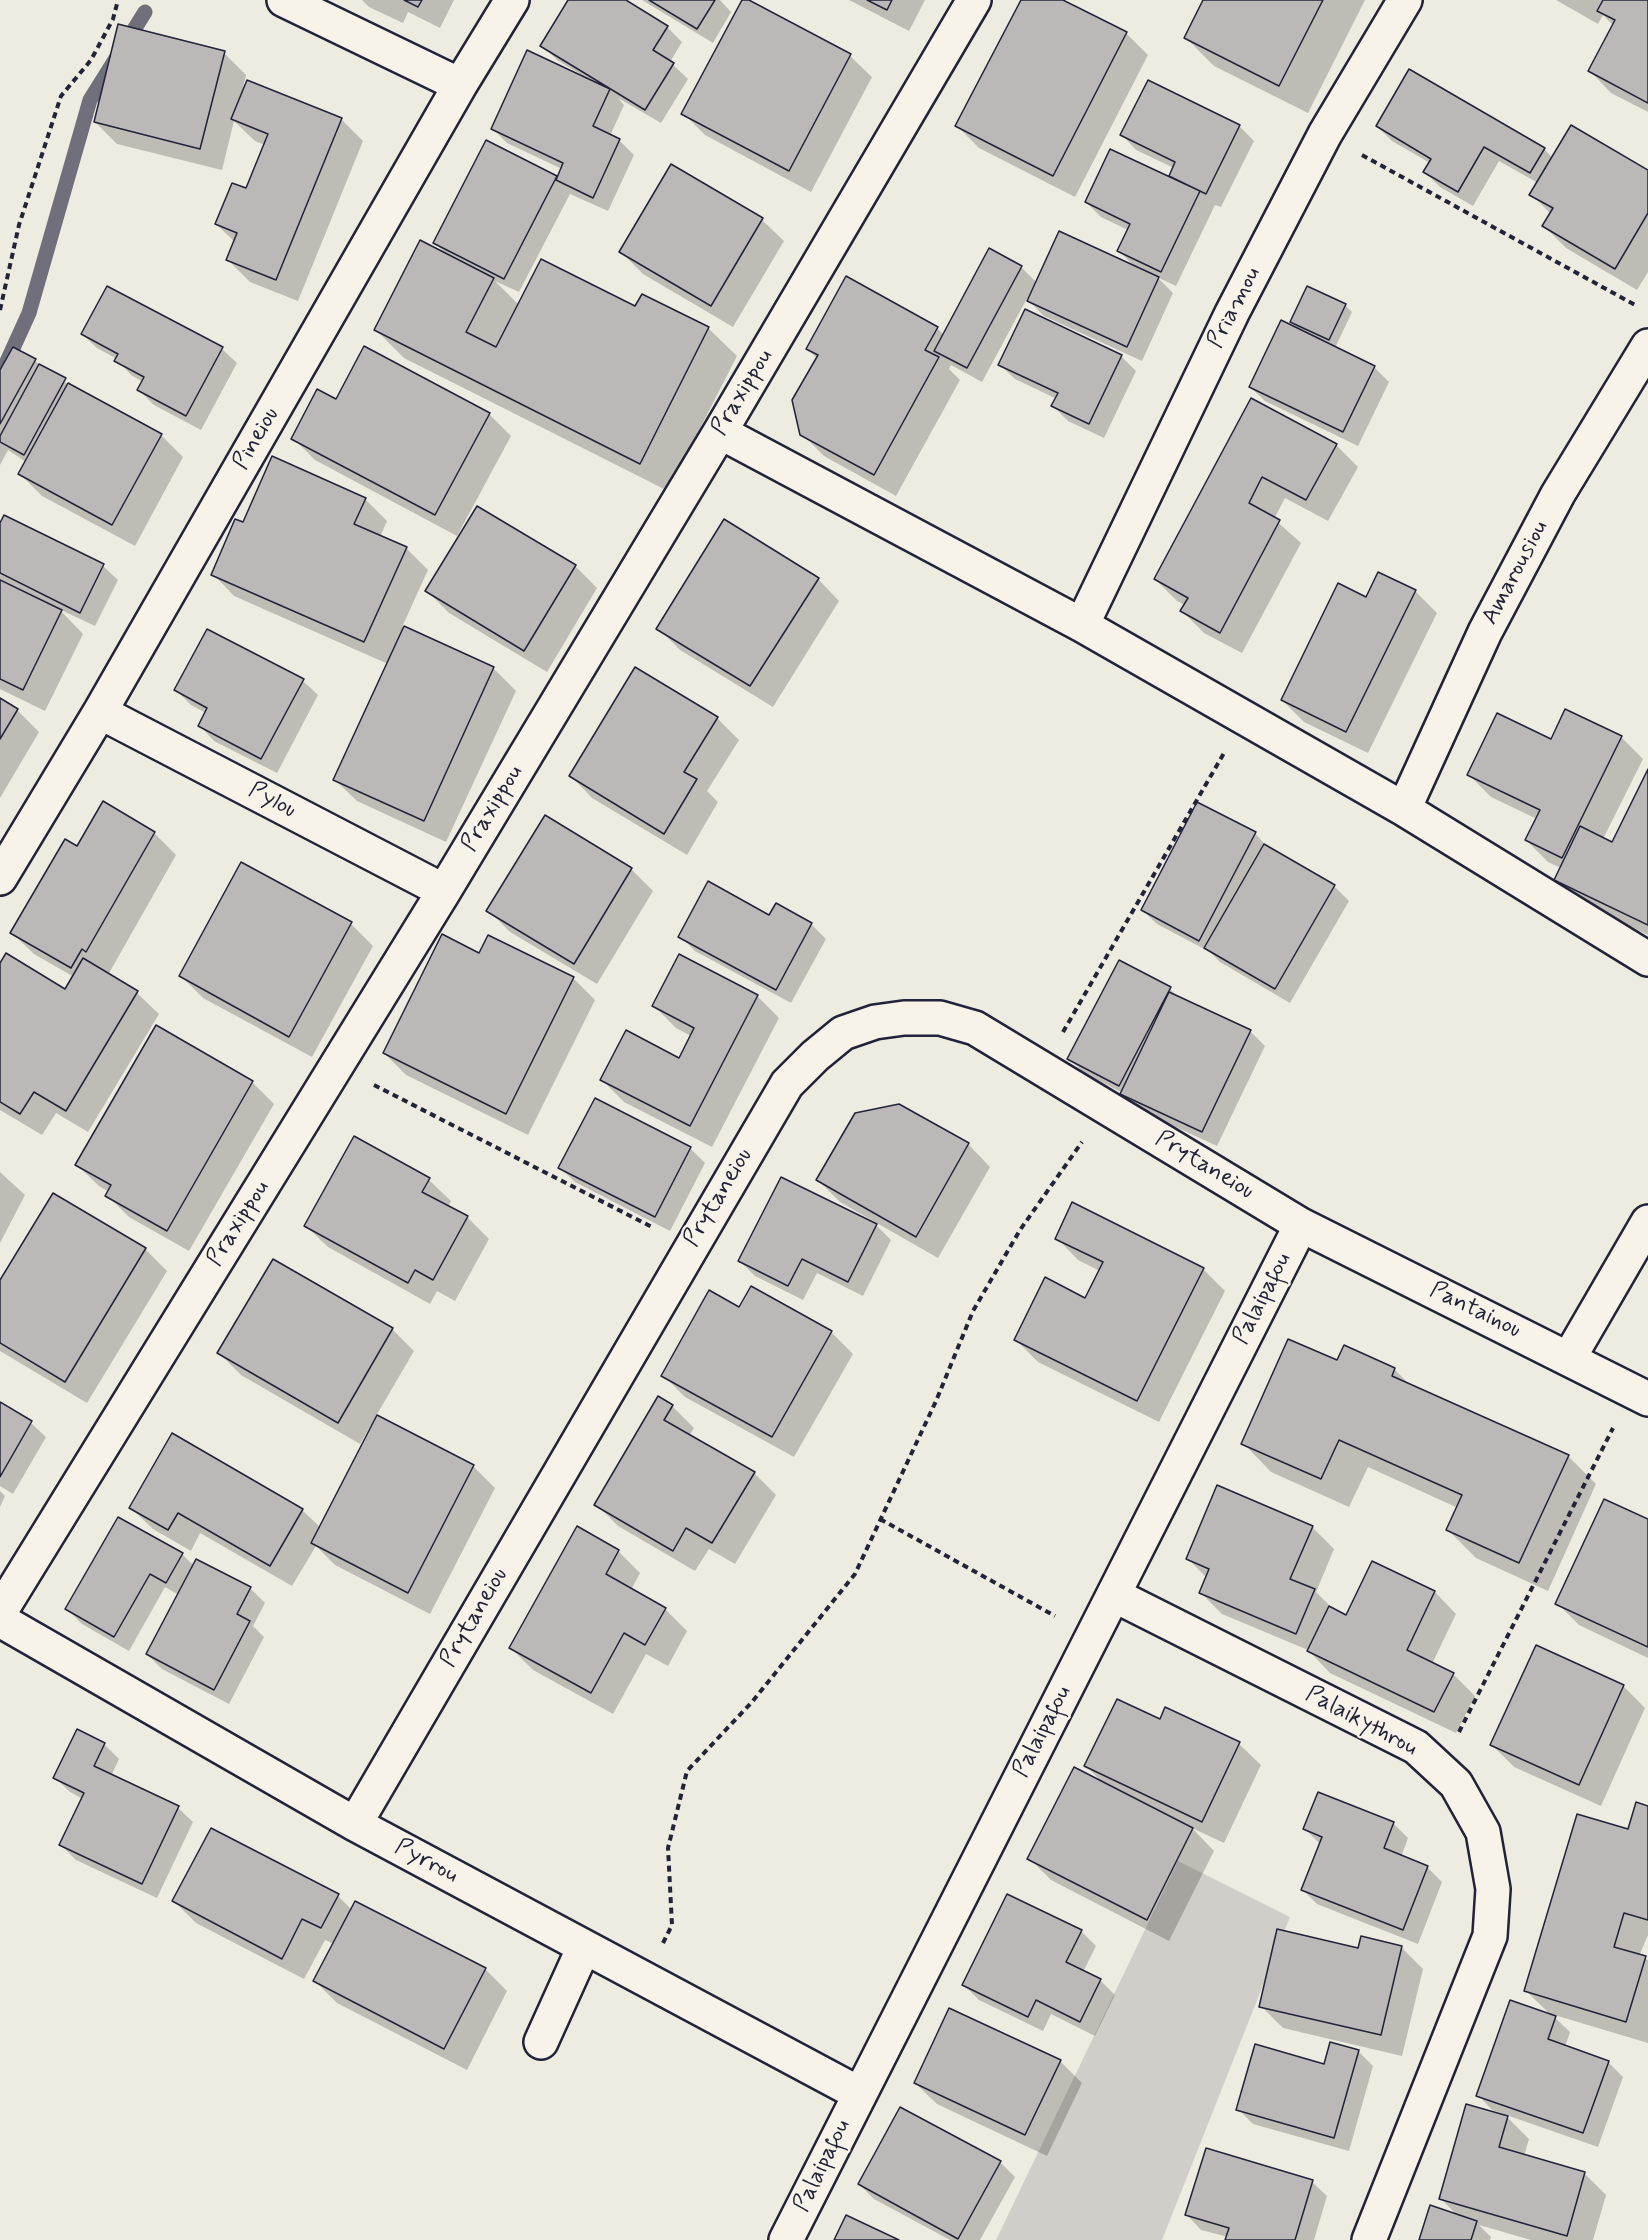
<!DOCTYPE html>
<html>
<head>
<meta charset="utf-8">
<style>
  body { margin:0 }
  canvas { display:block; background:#eeebe1 }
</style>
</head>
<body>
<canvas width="1648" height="2240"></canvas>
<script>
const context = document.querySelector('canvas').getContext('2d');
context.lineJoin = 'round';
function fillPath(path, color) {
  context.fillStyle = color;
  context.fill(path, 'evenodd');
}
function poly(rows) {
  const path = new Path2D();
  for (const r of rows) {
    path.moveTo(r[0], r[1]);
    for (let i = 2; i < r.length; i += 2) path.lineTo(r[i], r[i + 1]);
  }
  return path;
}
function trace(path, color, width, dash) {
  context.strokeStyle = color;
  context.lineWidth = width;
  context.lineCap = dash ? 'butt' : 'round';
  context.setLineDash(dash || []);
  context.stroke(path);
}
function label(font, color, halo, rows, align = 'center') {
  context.font = font + ' Mynerve,sans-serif';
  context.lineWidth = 5;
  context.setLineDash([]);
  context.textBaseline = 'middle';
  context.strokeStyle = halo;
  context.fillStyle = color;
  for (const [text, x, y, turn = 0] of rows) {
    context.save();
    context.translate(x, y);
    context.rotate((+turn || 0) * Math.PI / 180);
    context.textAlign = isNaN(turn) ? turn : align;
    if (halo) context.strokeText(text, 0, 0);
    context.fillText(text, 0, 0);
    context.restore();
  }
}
fillPath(poly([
  [1178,1861,1290,1917,1162,2240,996,2240]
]), '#d1cdc9');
fillPath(poly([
  [362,0,454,0,440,28,408,12,403,23,369,7],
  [570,0,623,0,667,27,682,42,670,62,688,79,661,123,618,98,624,105,610,136,619,140,634,155,608,211,570,194,519,292,495,281,519,305,636,308,708,328,737,356,668,491,404,358,376,330,447,255,435,243,487,142,558,179,562,169,507,143,492,128,579,76,580,74,557,60,542,45],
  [642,0,720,0,731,12,713,43],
  [744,0,850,56,872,77,811,192,705,135,683,113],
  [849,0,925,0,909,31],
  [1022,0,1060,0,1126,33,1148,55,1075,197,979,148,957,126],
  [1204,0,1365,0,1308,113,1214,66,1185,37],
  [1556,0,1648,0,1648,112,1611,93,1590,71,1614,26,1603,15,1598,24],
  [224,53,246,75,243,87,341,119,363,141,298,301,250,282,228,260,235,242,216,224,247,190,265,145,255,141,234,121,222,170,117,144,95,122],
  [1239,126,1254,141,1221,207,1215,205,1176,286,1157,277,1173,293,1142,361,1044,316,1029,301,1033,292,1031,291,982,382,951,365,949,369,960,380,896,496,824,456,802,434,818,359,807,349,937,328,944,335,1021,267,1037,283,1135,267,1118,250,1128,230,1101,217,1086,202,1169,179,1174,168,1136,150,1122,135],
  [1377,126,1544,149,1553,158,1648,172,1648,272,1637,290,1566,248,1544,226,1551,214,1531,194,1538,183,1499,161,1473,206,1440,187,1425,172,1430,163,1392,141],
  [672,167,762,220,784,241,733,327,643,274,621,252],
  [107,288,222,349,237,363,201,430,154,405,139,390,143,382,131,375,117,359,97,348,82,334],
  [1345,305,1352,312,1335,348,1374,367,1389,382,1358,446,1265,401,1250,387,1301,332,1291,322],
  [1026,311,1122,357,1136,371,1104,438,1068,421,1053,406,1057,399,1015,379,1000,365],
  [35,361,73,388,161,435,183,457,135,546,42,496,20,474,26,462,8,450,0,465,0,373],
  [1252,400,1336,445,1358,467,1328,521,1285,498,1274,519,1301,543,1242,653,1204,633,1182,611,1185,605,1177,601,1155,579],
  [489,414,511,436,457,536,315,460,293,438],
  [365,499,387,521,380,537,406,548,428,570,402,627,494,669,516,691,446,842,357,801,335,780,388,664,234,596,213,574,243,524],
  [0,527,103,566,118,580,95,626,59,609,83,634,45,711,0,689],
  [575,566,597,588,547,672,449,613,427,591],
  [818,579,839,601,773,707,680,650,658,628],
  [1415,591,1437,613,1368,753,1304,722,1282,700,1366,599],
  [303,681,318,695,277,773,214,741,200,726,206,713,191,705,176,690],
  [0,700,17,710,39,732,0,798],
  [717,718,739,740,707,791,718,802,687,855,592,798,571,776],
  [1621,737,1643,759,1603,839,1613,844,1648,772,1648,935,1578,901,1556,879,1561,868,1548,862,1526,840,1537,819,1491,797,1469,775,1551,741],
  [103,803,154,833,176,855,108,975,137,993,159,1014,88,1132,56,1113,42,1135,0,1110,0,966,65,991,74,977,34,954,12,933,77,848],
  [545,817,631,869,653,891,597,984,510,932,488,910],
  [1255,833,1269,849,1334,886,1349,901,1290,1003,1220,962,1210,952,1157,924,1142,910],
  [770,917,811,924,826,939,791,1003,695,951,680,936],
  [351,924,373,946,312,1057,203,998,181,976],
  [480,955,573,978,595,1000,528,1135,406,1075,384,1053],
  [1170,989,1180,999,1250,1031,1265,1046,1217,1146,1137,1109,1123,1093,1084,1073,1069,1058],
  [757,996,779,1018,712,1147,624,1102,602,1080,679,1060,691,1036,676,1028,654,1006],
  [252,1082,274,1104,189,1251,129,1217,107,1195,109,1192,99,1186,77,1165],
  [899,1105,969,1145,990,1167,938,1258,840,1202,818,1180],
  [690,1148,705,1163,670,1231,575,1182,560,1168],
  [0,1172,25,1195,0,1243],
  [429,1180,451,1201,448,1207,468,1218,489,1239,455,1301,437,1291,430,1304,328,1247,306,1226],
  [54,1195,145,1249,167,1271,87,1403,0,1351,0,1283],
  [876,1225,891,1240,863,1296,817,1273,803,1300,755,1276,740,1261],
  [1057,1238,1203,1269,1225,1291,1159,1422,1038,1362,1016,1340,1085,1300,1100,1271,1078,1260],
  [740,1309,831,1332,853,1354,794,1457,685,1397,663,1375],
  [392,1329,414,1351,376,1416,473,1466,495,1488,430,1614,335,1565,316,1546,292,1586,200,1533,191,1551,153,1529,131,1508,302,1510,321,1528,373,1426,371,1425,360,1444,241,1375,219,1353],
  [1338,1362,1394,1369,1411,1386,1568,1456,1596,1484,1548,1591,1476,1558,1448,1530,1458,1508,1368,1467,1349,1507,1271,1472,1243,1443],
  [0,1404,31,1423,46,1437,13,1494,0,1486],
  [672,1406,694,1428,689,1436,754,1473,776,1495,735,1564,709,1549,695,1571,618,1526,596,1504],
  [0,1491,5,1496,0,1507],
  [118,1519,182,1554,194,1566,250,1588,265,1603,253,1626,264,1637,229,1704,162,1669,147,1654,179,1595,165,1587,129,1651,82,1624,67,1609],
  [1648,1521,1648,1658,1579,1625,1557,1603],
  [1312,1527,1334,1549,1316,1592,1334,1610,1347,1617,1373,1563,1435,1592,1456,1614,1432,1664,1453,1674,1475,1696,1456,1733,1330,1673,1308,1650,1222,1614,1200,1592,1207,1578,1187,1558],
  [578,1528,618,1551,640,1573,631,1590,665,1609,687,1631,668,1666,646,1654,613,1714,533,1670,511,1648],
  [1623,1686,1645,1708,1601,1806,1514,1767,1492,1745],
  [1166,1709,1239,1744,1261,1765,1224,1843,1192,1828,1214,1851,1169,1941,1051,1880,1029,1858,1103,1783,1086,1766,1160,1720],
  [104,1744,119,1759,111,1776,178,1808,193,1822,157,1898,76,1860,61,1845,83,1799,70,1792,55,1778],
  [1318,1794,1394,1824,1408,1838,1401,1857,1427,1867,1442,1882,1418,1944,1317,1904,1302,1889,1320,1844,1304,1828],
  [1648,1808,1648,1935,1639,1956,1648,1960,1648,2043,1551,2014,1570,2032,1565,2047,1608,2062,1623,2077,1598,2147,1492,2110,1478,2095,1552,2016,1526,1991,1629,1831],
  [338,1896,352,1910,485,1969,507,1991,467,2070,337,2003,315,1981,334,1944,325,1940,304,1979,196,1923,174,1901],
  [1081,1931,1096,1946,1083,1972,1100,1980,1115,1995,1095,2036,1051,2014,1043,2031,979,2000,964,1985],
  [1401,1947,1423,1969,1402,2056,1283,2028,1261,2006,1359,1950],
  [1358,2051,1373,2066,1349,2151,1253,2124,1238,2109],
  [1060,2061,1082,2083,1047,2156,937,2104,915,2083],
  [1504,2114,1529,2139,1524,2156,1584,2173,1606,2195,1593,2240,1531,2240,1479,2225,1491,2237,1490,2240,1420,2240,1458,2216,1440,2198],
  [1000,2162,1015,2177,980,2240,950,2240,874,2199,859,2184],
  [1312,2182,1327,2196,1314,2240,1227,2240,1228,2237,1201,2230,1187,2215]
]), '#0003');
trace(poly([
  [0,377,29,313,90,100,145,12]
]), '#716f7b', 15);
const building = poly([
  [404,0,422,0,418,7,404,0],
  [568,0,626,0,668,26,653,50,674,63,645,110,540,46,568,0],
  [649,0,715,0,697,29,649,0],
  [742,0,749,0,851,54,789,171,681,114,742,0],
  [867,0,892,0,887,10,867,0],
  [1021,0,1063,0,1127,32,1053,176,955,126,1021,0],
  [1203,0,1323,0,1279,86,1184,38,1203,0],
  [1603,0,1648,0,1648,103,1588,71,1615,20,1597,11,1603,0],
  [118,24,225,51,200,149,94,122,118,24],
  [527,50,610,89,593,126,620,139,593,198,556,180,563,163,491,129,527,50],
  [1409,69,1545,148,1530,173,1484,147,1458,192,1423,172,1431,159,1376,126,1409,69],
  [247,80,342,118,276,280,226,260,237,233,215,224,232,183,246,188,268,134,231,119,247,80],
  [1148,80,1240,125,1206,194,1169,176,1175,162,1120,135,1148,80],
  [1571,125,1648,170,1648,213,1615,269,1542,226,1553,208,1529,195,1571,125],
  [486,140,557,176,504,279,433,243,486,140],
  [1110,149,1200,191,1161,272,1117,251,1130,224,1085,202,1110,149],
  [671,164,763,218,711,306,619,252,671,164],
  [1059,231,1159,277,1127,347,1027,301,1059,231],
  [420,240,494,278,466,332,496,347,541,259,635,306,642,294,709,327,640,464,374,330,420,240],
  [989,248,1022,266,967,368,934,351,989,248],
  [846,276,938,327,925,350,939,357,874,475,800,435,792,400,818,355,806,349,846,276],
  [107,286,223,347,186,416,137,390,144,377,114,361,118,354,81,334,107,286],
  [1307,286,1346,304,1329,340,1290,322,1307,286],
  [1025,309,1122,355,1089,424,1051,406,1058,393,998,365,1025,309],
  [1281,320,1375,366,1343,432,1249,387,1281,320],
  [364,346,490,413,435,515,291,439,317,389,336,399,364,346],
  [13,347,36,359,0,424,0,370,13,347],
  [39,364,66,378,24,455,0,442,0,436,39,364],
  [68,383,162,434,112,525,18,474,68,383],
  [1251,398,1337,444,1306,500,1262,477,1249,503,1280,520,1220,633,1180,611,1188,598,1154,579,1251,398],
  [272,456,366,498,354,524,407,547,364,642,211,575,235,519,243,522,272,456],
  [477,506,576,565,524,651,425,591,477,506],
  [4,515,104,564,80,613,0,573,0,523,4,515],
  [724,519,819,578,750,686,656,629,724,519],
  [1378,572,1416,590,1346,732,1281,700,1338,583,1366,597,1378,572],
  [0,580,62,610,23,690,0,679,0,580],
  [404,626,494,667,424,821,333,780,404,626],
  [207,629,304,679,261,759,198,726,207,708,174,690,207,629],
  [635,667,718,717,684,772,697,779,664,834,569,776,635,667],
  [0,698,18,709,0,739,0,698],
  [1565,709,1622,736,1562,858,1525,840,1540,810,1467,775,1497,713,1551,739,1565,709],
  [1648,769,1648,925,1554,880,1580,826,1612,842,1648,769],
  [103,801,155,832,86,952,82,949,71,968,10,933,65,839,77,846,103,801],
  [1197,802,1256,832,1199,941,1141,910,1197,802],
  [545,815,632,868,574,964,486,911,545,815],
  [1264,844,1335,885,1275,989,1204,948,1264,844],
  [241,862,352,922,289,1037,179,976,241,862],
  [708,881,769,915,776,903,812,923,776,990,678,937,708,881],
  [442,934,479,953,488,935,574,977,506,1114,383,1053,442,934],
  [6,953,65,989,83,958,138,991,66,1111,34,1092,20,1114,0,1102,0,963,6,953],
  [679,954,758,995,690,1126,600,1080,626,1030,679,1058,694,1028,652,1006,679,954],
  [1119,960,1171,987,1119,1086,1067,1059,1119,960],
  [1169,992,1251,1030,1202,1132,1120,1094,1169,992],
  [156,1025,253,1081,167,1231,105,1196,111,1185,75,1165,156,1025],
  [595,1098,691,1147,655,1217,558,1168,595,1098],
  [899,1104,969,1143,916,1237,816,1180,855,1113,899,1104],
  [354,1136,430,1178,422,1192,468,1216,433,1280,415,1270,408,1283,304,1226,354,1136],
  [781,1177,877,1224,848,1282,802,1259,788,1286,738,1261,781,1177],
  [53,1193,146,1248,65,1382,0,1343,0,1280,53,1193],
  [1072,1202,1204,1268,1137,1401,1014,1340,1045,1277,1085,1298,1103,1262,1055,1239,1072,1202],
  [273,1259,393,1328,338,1423,217,1353,273,1259],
  [751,1286,832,1331,772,1437,661,1376,709,1290,739,1307,751,1286],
  [1288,1339,1337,1360,1344,1345,1395,1368,1392,1376,1569,1455,1519,1563,1446,1530,1462,1495,1339,1440,1321,1479,1241,1444,1288,1339],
  [658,1396,673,1405,664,1420,755,1472,712,1543,686,1528,673,1551,594,1505,658,1396],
  [0,1402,32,1421,0,1477,0,1402],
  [377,1415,474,1465,408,1593,311,1543,377,1415],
  [172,1433,303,1509,270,1566,178,1513,168,1530,129,1508,172,1433],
  [1217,1485,1313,1526,1290,1579,1315,1589,1296,1634,1199,1593,1209,1569,1186,1559,1217,1485],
  [1604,1499,1648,1519,1648,1647,1555,1604,1604,1499],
  [118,1517,183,1553,166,1583,150,1574,114,1637,65,1609,118,1517],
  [577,1526,619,1550,606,1574,666,1608,645,1645,624,1633,591,1693,509,1648,577,1526],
  [196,1559,251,1587,237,1614,250,1621,214,1690,146,1654,196,1559],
  [1372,1561,1435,1591,1407,1650,1454,1673,1434,1712,1307,1651,1329,1606,1346,1615,1372,1561],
  [1536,1645,1624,1685,1579,1785,1490,1745,1536,1645],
  [1117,1699,1160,1719,1165,1707,1240,1742,1202,1822,1084,1766,1117,1699],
  [77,1729,105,1743,94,1766,179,1806,142,1884,59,1845,84,1793,53,1778,77,1729],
  [1074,1767,1193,1828,1147,1920,1027,1859,1074,1767],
  [1318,1792,1394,1822,1384,1848,1428,1866,1403,1930,1301,1890,1322,1837,1303,1829,1318,1792],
  [1636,1802,1648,1806,1648,1920,1624,1913,1614,1947,1646,1956,1626,2022,1524,1991,1577,1814,1628,1829,1636,1802],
  [211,1828,339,1894,321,1928,302,1919,282,1959,172,1901,211,1828],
  [1007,1894,1082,1930,1066,1962,1101,1979,1080,2022,1036,2000,1028,2017,962,1985,1007,1894],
  [355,1901,486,1968,444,2049,313,1981,355,1901],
  [1277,1929,1358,1948,1361,1936,1402,1946,1381,2035,1259,2007,1277,1929],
  [1510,2000,1556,2016,1548,2039,1609,2061,1583,2133,1476,2096,1510,2000],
  [949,2008,1061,2060,1025,2135,914,2083,949,2008],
  [1330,2042,1359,2050,1334,2138,1236,2110,1255,2044,1324,2064,1330,2042],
  [1466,2104,1508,2116,1499,2147,1585,2172,1567,2236,1439,2199,1466,2104],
  [900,2107,1001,2161,958,2239,858,2184,900,2107],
  [1206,2148,1313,2180,1295,2240,1225,2240,1229,2228,1185,2215,1206,2148],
  [1430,2205,1477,2221,1471,2240,1419,2240,1430,2205],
  [846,2215,899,2240,834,2240,846,2215]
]);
fillPath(building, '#bbb8b7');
trace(building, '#22223b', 1.5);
const minor = poly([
  [284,0,460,85],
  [720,432,1082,625,1404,809,1648,959],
  [1082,625,1232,313,1325,134,1405,0],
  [100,712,444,891],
  [1404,809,1485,632,1558,494,1648,346],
  [0,878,100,712,460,85,512,0],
  [1569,1358,1648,1222],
  [1114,1595,1416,1747,1456,1784,1483,1832,1493,1889,1490,1936,1369,2240],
  [0,1612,444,891,720,432,974,0],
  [0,1620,355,1824,858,2093],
  [355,1824,787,1084,815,1056,843,1033,875,1022,904,1018,940,1018,975,1028,1301,1225,1648,1399],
  [541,2042,584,1947],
  [786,2240,1301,1225]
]);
trace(minor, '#22223b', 38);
trace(poly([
  [1362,155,1637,306],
  [0,310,19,225,61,96,91,60,113,19,118,0],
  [1063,1032,1224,753],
  [374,1085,654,1228],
  [880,1519,1055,1616],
  [1459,1732,1613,1428],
  [663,1943,672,1925,668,1848,687,1771,752,1702,855,1574,936,1401,973,1311,1020,1230,1082,1142]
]), '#22223b', 4, [6, 4.5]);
trace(minor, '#f7f3e8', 33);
label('24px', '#22223b', '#f7f3e8', [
  ["Priamou",1235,308,-63],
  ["Praxippou",743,393,-59],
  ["Pineiou",257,439,-60],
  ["Amarousiou",1516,573,-62],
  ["Pylou",272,801,28],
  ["Praxippou",493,809,-59],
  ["Prytaneiou",1204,1166,31],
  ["Prytaneiou",719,1198,-59],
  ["Praxippou",239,1224,-58],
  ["Palaipafou",1263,1299,-63],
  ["Pantainou",1475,1311,26],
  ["Prytaneiou",475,1618,-60],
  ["Palaikythrou",1361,1722,28],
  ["Palaipafou",1043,1732,-63],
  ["Pyrrou",426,1862,28],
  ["Palaipafou",823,2166,-64]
]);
</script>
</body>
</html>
